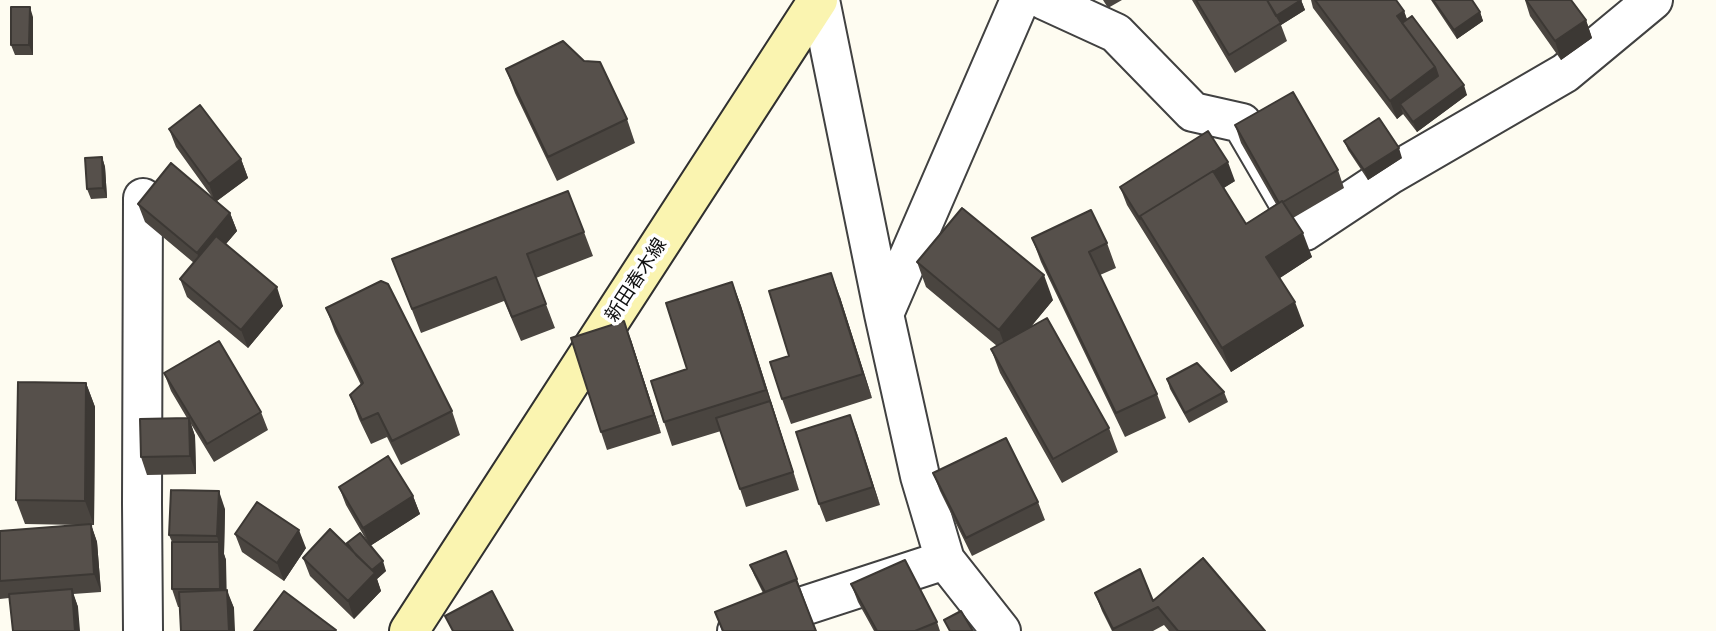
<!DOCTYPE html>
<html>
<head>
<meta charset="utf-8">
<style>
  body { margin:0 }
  canvas { display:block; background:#fefcf1 }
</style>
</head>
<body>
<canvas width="1716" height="631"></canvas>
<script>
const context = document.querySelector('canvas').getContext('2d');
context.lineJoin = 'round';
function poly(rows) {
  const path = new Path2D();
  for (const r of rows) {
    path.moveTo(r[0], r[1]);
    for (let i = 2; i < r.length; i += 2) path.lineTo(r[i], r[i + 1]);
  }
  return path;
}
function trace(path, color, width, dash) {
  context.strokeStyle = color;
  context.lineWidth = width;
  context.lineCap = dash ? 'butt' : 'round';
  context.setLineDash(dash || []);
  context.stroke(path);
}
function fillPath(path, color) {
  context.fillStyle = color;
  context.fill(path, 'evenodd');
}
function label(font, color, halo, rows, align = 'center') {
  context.font = font + ' "Crimson Pro","Noto Sans JP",serif';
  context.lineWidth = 7;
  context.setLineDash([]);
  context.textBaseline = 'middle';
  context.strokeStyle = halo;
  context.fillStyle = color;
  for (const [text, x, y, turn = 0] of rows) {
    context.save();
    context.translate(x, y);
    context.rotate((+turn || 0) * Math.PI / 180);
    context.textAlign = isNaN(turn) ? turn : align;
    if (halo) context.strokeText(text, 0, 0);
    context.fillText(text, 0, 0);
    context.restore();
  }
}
const street = poly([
  [820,0,884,314,920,476,945,560,1001,631],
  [1044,0,1116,33,1193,112,1242,123,1305,231,1391,174,1565,73,1653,0],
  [143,198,142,503,143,631],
  [884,314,1020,0],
  [737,631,779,614,945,560]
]);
const secondary = poly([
  [409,631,818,0]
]);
trace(street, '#414141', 42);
trace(secondary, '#303030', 42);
trace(street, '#fff', 38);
trace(secondary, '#faf4b0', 38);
fillPath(poly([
  [1103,0,1122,0,1108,8],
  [1192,0,1301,0,1305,10,1281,25,1287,41,1235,73],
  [1311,0,1396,0,1404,11,1407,19,1467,95,1417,132,1403,114,1397,119,1313,8],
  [1431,0,1472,0,1480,12,1483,21,1457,39],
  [1525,0,1571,0,1586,20,1592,38,1561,60,1530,16],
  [33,17,33,55,15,55,11,45],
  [506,69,627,119,635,143,557,181,515,93],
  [1235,125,1338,170,1344,188,1293,218,1312,257,1280,278,1304,326,1231,372,1127,205,1120,187,1235,181,1223,188,1246,224,1276,204,1241,143],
  [169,129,241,159,248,178,217,201,230,213,237,231,225,245,283,306,248,348,187,297,180,279,194,263,145,222,138,204,212,197,176,147],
  [1344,141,1402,158,1368,180,1348,150],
  [102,157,105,167,107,198,91,199,87,189],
  [584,232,593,256,536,278,555,328,521,341,504,301,421,333,392,259],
  [1032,238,1107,243,1116,268,1100,275,1157,394,1166,418,1125,437,1041,262],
  [917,262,1053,300,1030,328,1109,428,1118,452,1062,483,1000,373,991,349,997,346,926,287],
  [732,282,741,306,799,490,746,507,721,431,672,446,664,422,687,369],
  [840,297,872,398,791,424,782,399,789,356],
  [326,308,452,411,460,435,401,465,387,437,371,444,359,419,350,395,361,385,335,332],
  [631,340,661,433,607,450,601,432],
  [164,373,261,412,268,430,214,462,191,424,195,436,196,474,147,475,141,457,187,418,171,391],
  [1167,379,1224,392,1228,402,1189,423,1170,389],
  [86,383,95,407,94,525,91,525,97,542,101,592,73,594,78,607,9,598,0,599,0,531,80,525,25,524,16,500],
  [850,415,880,505,826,522,819,504],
  [933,473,1038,502,1045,520,972,556,940,491],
  [339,487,413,496,420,514,370,546,386,571,377,579,381,591,354,619,310,576,303,558,349,547,347,543,368,543,346,505],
  [225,509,224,554,226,560,226,590,234,608,178,607,172,589,172,542,169,535],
  [235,534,306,548,284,581,242,552],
  [750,565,797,579,816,631,722,631,715,612,763,593,754,575],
  [851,584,937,622,940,631,874,631,858,602],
  [1095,593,1153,601,1265,631,1169,631,1164,625,1153,631,1112,631,1102,611]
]), '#4a4540');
fillPath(poly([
  [1301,0,1305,10,1281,25,1275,17],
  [30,7,33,17,33,55,29,45],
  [1404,11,1410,29,1406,32,1397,16],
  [1480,12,1483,21,1457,39,1454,30],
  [1586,20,1592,38,1561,60,1555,41],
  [1435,67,1442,85,1400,104,1403,114,1397,119,1390,101],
  [1464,85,1467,95,1417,132,1413,122],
  [1399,148,1402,158,1368,180,1364,170],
  [102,157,105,167,107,198,103,188],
  [241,159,248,178,215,202,209,184],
  [1228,162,1235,181,1151,234,1141,218],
  [230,213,237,231,203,271,197,253],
  [1303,233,1312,257,1275,281,1266,257],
  [831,273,840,297,872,398,863,374],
  [1044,275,1053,300,1008,354,999,330],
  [732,282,741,306,799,490,766,390],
  [277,287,283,306,248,348,241,330],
  [1295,302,1304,326,1231,372,1222,348],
  [624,321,631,340,661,433,654,415],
  [86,383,95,407,94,525,85,501],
  [850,415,857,433,880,505,873,487],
  [189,418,195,436,196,474,190,456],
  [219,491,225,509,224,554,226,560,227,607,220,589,219,543,217,536],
  [413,496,420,514,370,546,363,528],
  [91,524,97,542,101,592,94,574],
  [299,530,306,548,284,581,277,563],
  [383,561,386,571,377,579,381,591,354,619,348,601,370,572],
  [72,589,78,607,80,631,75,631],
  [227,590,234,608,235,631,229,631]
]), '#3c3834');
const building = poly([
  [1196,0,1267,0,1281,23,1229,55,1196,0],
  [1267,0,1301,0,1276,16,1267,0],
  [1315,0,1396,0,1404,11,1397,16,1435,67,1390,101,1315,0],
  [1433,0,1472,0,1480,12,1454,30,1433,0],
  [1526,0,1571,0,1586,20,1555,41,1526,0],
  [11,7,30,7,29,45,11,45,11,7],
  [1412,16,1464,85,1413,122,1400,104,1438,76,1435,67,1402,23,1412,16],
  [563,41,584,61,600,62,627,119,548,157,506,69,563,41],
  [1293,92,1338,170,1283,202,1282,201,1279,203,1235,125,1293,92],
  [200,105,241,159,209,184,169,129,200,105],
  [1379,118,1399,148,1364,170,1344,141,1379,118],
  [1208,131,1228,162,1213,172,1213,171,1140,216,1140,219,1120,187,1208,131],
  [102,157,103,188,87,189,85,158,102,157],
  [171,163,230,213,197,253,138,204,171,163],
  [1213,171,1246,224,1282,201,1303,233,1266,257,1295,302,1222,348,1140,216,1213,171],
  [568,191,584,232,527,254,546,304,512,317,496,277,412,309,392,259,568,191],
  [962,208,1044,275,999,330,917,262,962,208],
  [1091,210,1107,243,1089,252,1157,394,1116,413,1032,238,1091,210],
  [216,236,277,287,241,330,180,279,216,236],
  [831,273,863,374,782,399,770,362,789,356,769,291,831,273],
  [381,281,388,284,452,411,392,441,378,413,362,420,350,395,363,383,326,308,381,281],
  [732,282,766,390,664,422,651,381,687,369,666,303,732,282],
  [1047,318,1109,428,1053,459,991,349,1047,318],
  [624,321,654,415,601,432,571,338,624,321],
  [219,341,261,412,207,444,164,373,219,341],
  [1197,363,1224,392,1185,413,1167,379,1197,363],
  [18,382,86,383,85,501,16,500,18,382],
  [770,401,793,472,740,489,716,418,770,401],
  [850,415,873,487,819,504,796,432,850,415],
  [189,418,190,456,141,457,140,419,189,418],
  [1006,438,1038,502,966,538,933,473,1006,438],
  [388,456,413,496,363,528,339,487,388,456],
  [171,490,219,491,217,536,169,535,171,490],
  [257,502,299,530,277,563,235,534,257,502],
  [91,524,94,574,0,581,0,531,91,524],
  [330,529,375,573,348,601,303,558,330,529],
  [360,533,383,561,372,570,356,555,347,543,360,533],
  [172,542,219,542,220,589,172,589,172,542],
  [786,551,797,579,765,592,750,565,786,551],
  [1203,558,1265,631,1178,631,1158,607,1113,629,1095,593,1140,569,1153,601,1203,558],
  [905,560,937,622,915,631,877,631,851,584,905,560],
  [796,580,816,631,723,631,715,612,796,580],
  [72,589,75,631,13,631,9,594,72,589],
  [227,590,229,631,181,631,179,592,227,590],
  [284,591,336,630,335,631,254,631,284,591],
  [492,591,513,631,453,631,445,616,492,591],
  [961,611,973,631,950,631,944,620,961,611]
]);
fillPath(building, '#56504b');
trace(building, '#3c3834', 2);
label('19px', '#0e0e0e', '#fff', [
  ["新田春木線",636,280,-57]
]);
</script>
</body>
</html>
